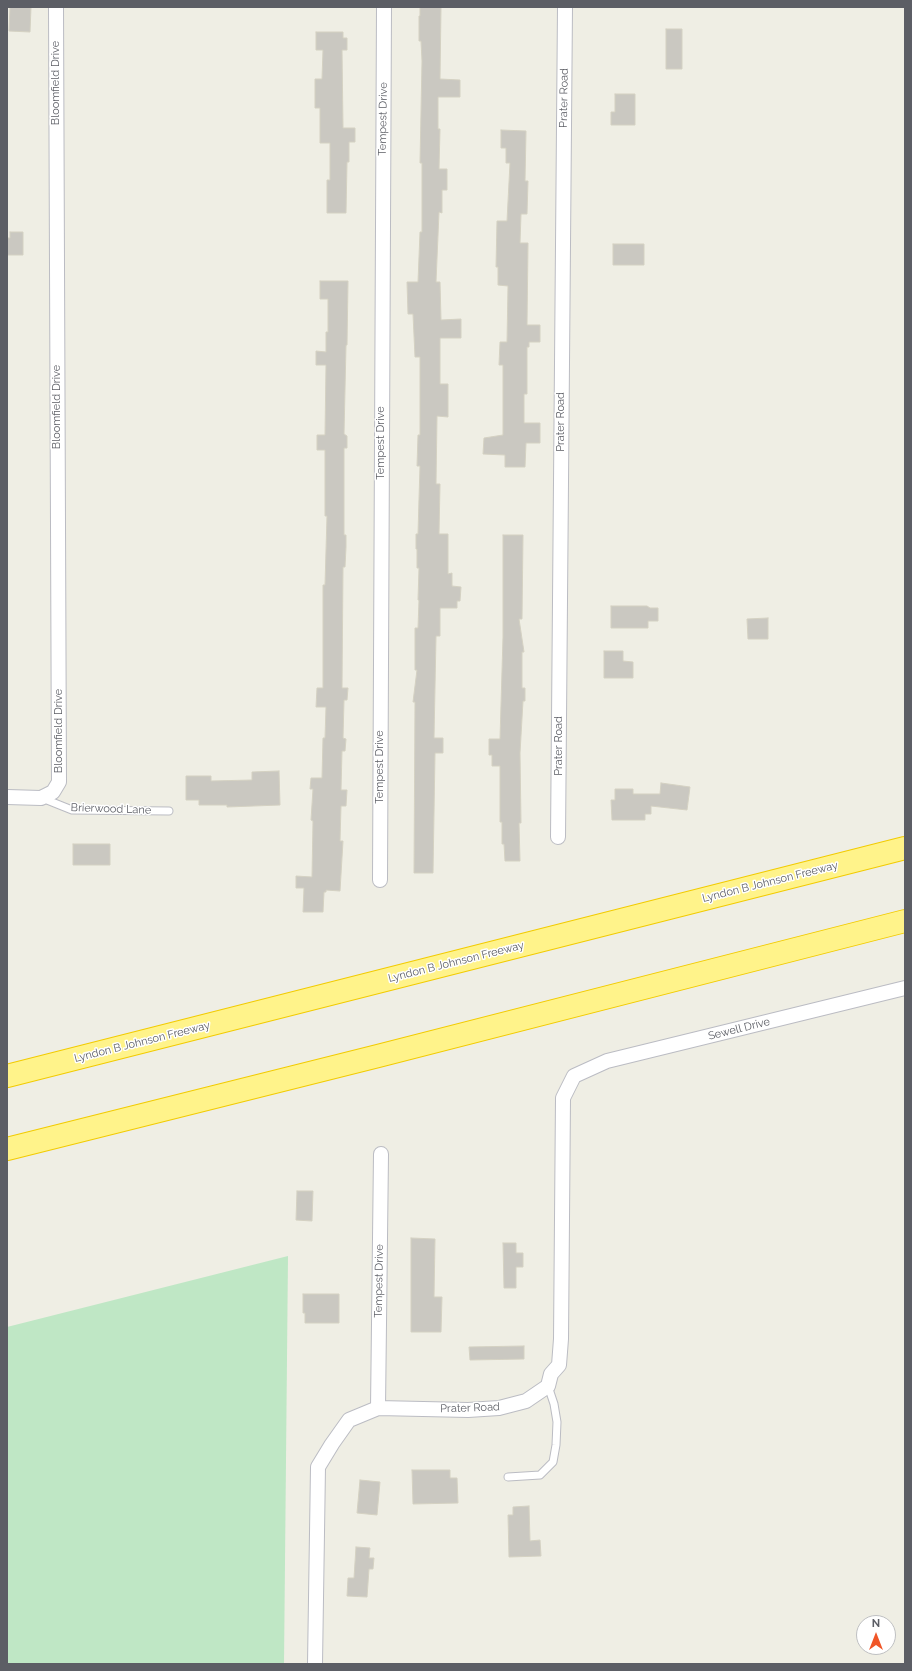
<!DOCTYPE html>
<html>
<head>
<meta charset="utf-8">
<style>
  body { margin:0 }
  #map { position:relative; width:912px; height:1671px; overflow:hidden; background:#efeee4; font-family:Raleway,sans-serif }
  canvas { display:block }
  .frame { position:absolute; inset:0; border:8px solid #5c5e65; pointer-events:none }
  .north { position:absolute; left:856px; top:1615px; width:40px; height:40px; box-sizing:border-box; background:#fff; border:1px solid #bebfc1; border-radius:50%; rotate:0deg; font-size:11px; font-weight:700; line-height:16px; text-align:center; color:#5c5e65 }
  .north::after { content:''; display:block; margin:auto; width:14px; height:18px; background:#f05628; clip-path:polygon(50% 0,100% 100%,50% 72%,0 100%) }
</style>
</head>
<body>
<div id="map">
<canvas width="912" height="1671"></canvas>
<div class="frame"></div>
<div class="north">N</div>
</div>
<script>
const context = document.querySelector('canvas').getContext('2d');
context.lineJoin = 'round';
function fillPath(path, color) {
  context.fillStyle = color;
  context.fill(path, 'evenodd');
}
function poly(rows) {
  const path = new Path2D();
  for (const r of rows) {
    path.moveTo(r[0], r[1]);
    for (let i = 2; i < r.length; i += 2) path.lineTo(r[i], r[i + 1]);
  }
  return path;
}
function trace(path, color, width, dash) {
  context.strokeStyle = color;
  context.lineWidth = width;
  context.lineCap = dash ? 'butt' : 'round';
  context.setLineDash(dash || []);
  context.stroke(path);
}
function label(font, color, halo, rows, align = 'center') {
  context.font = font + ' Raleway,sans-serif';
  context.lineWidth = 3;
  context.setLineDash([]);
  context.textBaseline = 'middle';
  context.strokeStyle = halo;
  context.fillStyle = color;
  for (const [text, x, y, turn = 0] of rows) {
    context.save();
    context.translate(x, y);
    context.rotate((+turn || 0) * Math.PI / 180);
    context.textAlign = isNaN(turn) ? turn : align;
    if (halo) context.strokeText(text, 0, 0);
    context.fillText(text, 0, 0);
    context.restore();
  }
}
fillPath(poly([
  [288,1256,284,1664,7,1664,7,1327]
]), '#bfe7c5');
const building = poly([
  [10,7,31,7,30,32,9,31,10,7],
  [420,7,441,7,440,79,460,80,460,97,438,97,438,129,440,129,439,169,447,169,447,190,442,190,442,213,439,212,436,282,440,282,441,320,461,319,461,338,440,338,440,384,448,384,448,417,437,416,436,484,440,484,439,534,448,534,448,574,452,573,452,586,461,587,460,601,457,601,457,608,440,608,440,636,436,636,434,738,443,738,443,753,435,753,433,873,414,873,415,702,413,702,417,670,415,670,415,628,418,628,419,600,418,600,419,568,417,568,417,549,416,549,416,534,418,534,419,499,420,466,417,466,418,435,420,435,420,357,415,357,413,314,408,314,407,282,418,282,420,232,422,232,422,163,420,163,422,61,421,41,419,41,419,16,420,16,420,7],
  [666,29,682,29,682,69,666,69,666,29],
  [316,32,343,32,343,38,347,38,347,50,342,50,343,128,355,128,355,142,349,142,349,162,347,162,346,213,327,213,327,180,330,180,330,143,320,143,320,108,315,108,315,79,322,79,323,50,316,50,316,32],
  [615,94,635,94,635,125,611,125,611,112,615,112,615,94],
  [501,130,526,131,525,181,528,181,527,214,521,214,520,243,528,243,527,325,540,325,540,342,529,342,529,347,527,347,527,394,524,394,524,423,540,423,540,443,526,443,525,467,505,467,505,455,483,454,484,438,503,435,503,365,499,365,500,342,507,342,508,286,498,285,498,267,496,267,497,221,507,221,510,163,506,163,506,148,501,148,501,130],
  [10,232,23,232,23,255,7,255,7,238,10,238,10,232],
  [613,244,644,244,644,265,613,265,613,244],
  [320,281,348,281,347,345,346,345,344,434,347,436,347,448,344,448,344,535,346,535,346,547,345,567,343,567,342,688,348,688,347,700,344,700,343,738,346,739,345,751,342,751,341,790,347,790,346,806,341,806,340,841,343,841,340,891,326,890,326,892,324,892,323,912,303,912,304,888,296,888,296,876,312,877,313,821,311,820,313,789,310,789,311,778,322,778,323,738,325,738,326,707,316,707,317,688,323,688,323,585,325,585,327,516,325,516,325,450,317,450,317,435,325,435,326,365,316,365,316,351,326,352,326,332,328,332,328,299,320,299,320,281],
  [503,535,523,535,522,619,519,619,524,652,522,652,522,688,525,688,525,701,523,701,520,753,521,823,519,823,520,861,505,861,504,844,502,844,502,822,500,822,500,766,492,766,492,755,489,755,489,739,500,739,503,637,503,535],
  [611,606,647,606,650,608,658,608,658,621,648,621,648,628,611,628,611,606],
  [768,618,768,639,748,639,747,619,768,618],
  [604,651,623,651,623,661,633,662,633,678,604,678,604,651],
  [279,771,280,805,227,807,227,805,199,805,199,800,186,800,186,776,211,776,211,781,252,780,252,772,279,771],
  [661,783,690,787,687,810,651,806,651,814,645,814,645,820,612,820,611,800,615,800,615,789,633,789,633,794,660,794,661,783],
  [73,844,110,844,110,865,73,865,73,844],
  [297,1191,313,1191,312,1221,296,1220,297,1191],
  [411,1238,435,1239,434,1297,442,1297,441,1332,411,1332,411,1238],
  [503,1243,516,1243,516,1253,523,1253,523,1267,516,1267,516,1288,504,1288,503,1243],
  [303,1294,339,1294,339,1323,305,1323,305,1313,303,1313,303,1294],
  [524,1346,524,1359,470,1360,469,1347,524,1346],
  [412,1470,450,1470,450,1478,457,1478,458,1503,413,1504,412,1470],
  [360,1480,380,1482,377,1515,357,1513,360,1480],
  [529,1506,530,1541,540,1540,541,1556,509,1557,508,1515,513,1515,513,1507,529,1506],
  [356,1547,370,1548,369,1558,374,1558,373,1569,369,1569,367,1597,347,1596,348,1578,354,1578,356,1547]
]);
fillPath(building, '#cac8c1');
trace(building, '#d4d1c2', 1);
const service = poly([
  [42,798,72,810,169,811],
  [508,1477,540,1475,553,1462,556,1445,557,1422,554,1404,548,1386]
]);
const minor = poly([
  [7,797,41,798,53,792,59,782,56,7],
  [558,837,565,7],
  [380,880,384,7],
  [378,1408,381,1154],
  [315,1664,318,1467,332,1444,349,1420,378,1408,468,1410,499,1408,526,1401,548,1386,551,1374,559,1365,561,1339,563,1098,574,1076,607,1061,905,988]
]);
const motorway = poly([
  [7,1076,905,848],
  [7,1149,378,1056,905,921]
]);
trace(service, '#bbbcc3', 9);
trace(minor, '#bbbcc3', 16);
trace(motorway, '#f2cb00', 24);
trace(service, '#fff', 7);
trace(minor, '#fff', 14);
trace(motorway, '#fff38a', 22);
label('11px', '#5c5e65', '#fff', [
  ["Bloomfield Drive",56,83,-90],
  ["Prater Road",564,98,-89],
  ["Tempest Drive",383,119,-89],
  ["Bloomfield Drive",57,407,-90],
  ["Prater Road",561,422,-90],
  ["Tempest Drive",381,443,-90],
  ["Bloomfield Drive",59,731,-90],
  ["Prater Road",559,746,-90],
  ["Tempest Drive",380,767,-90],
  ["Brierwood Lane",111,809,2],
  ["Lyndon B Johnson Freeway",770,882,-14],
  ["Lyndon B Johnson Freeway",456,962,-14],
  ["Sewell Drive",739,1029,-14],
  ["Lyndon B Johnson Freeway",142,1042,-14],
  ["Tempest Drive",379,1281,-89],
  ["Prater Road",470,1408,-2]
]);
</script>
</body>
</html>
